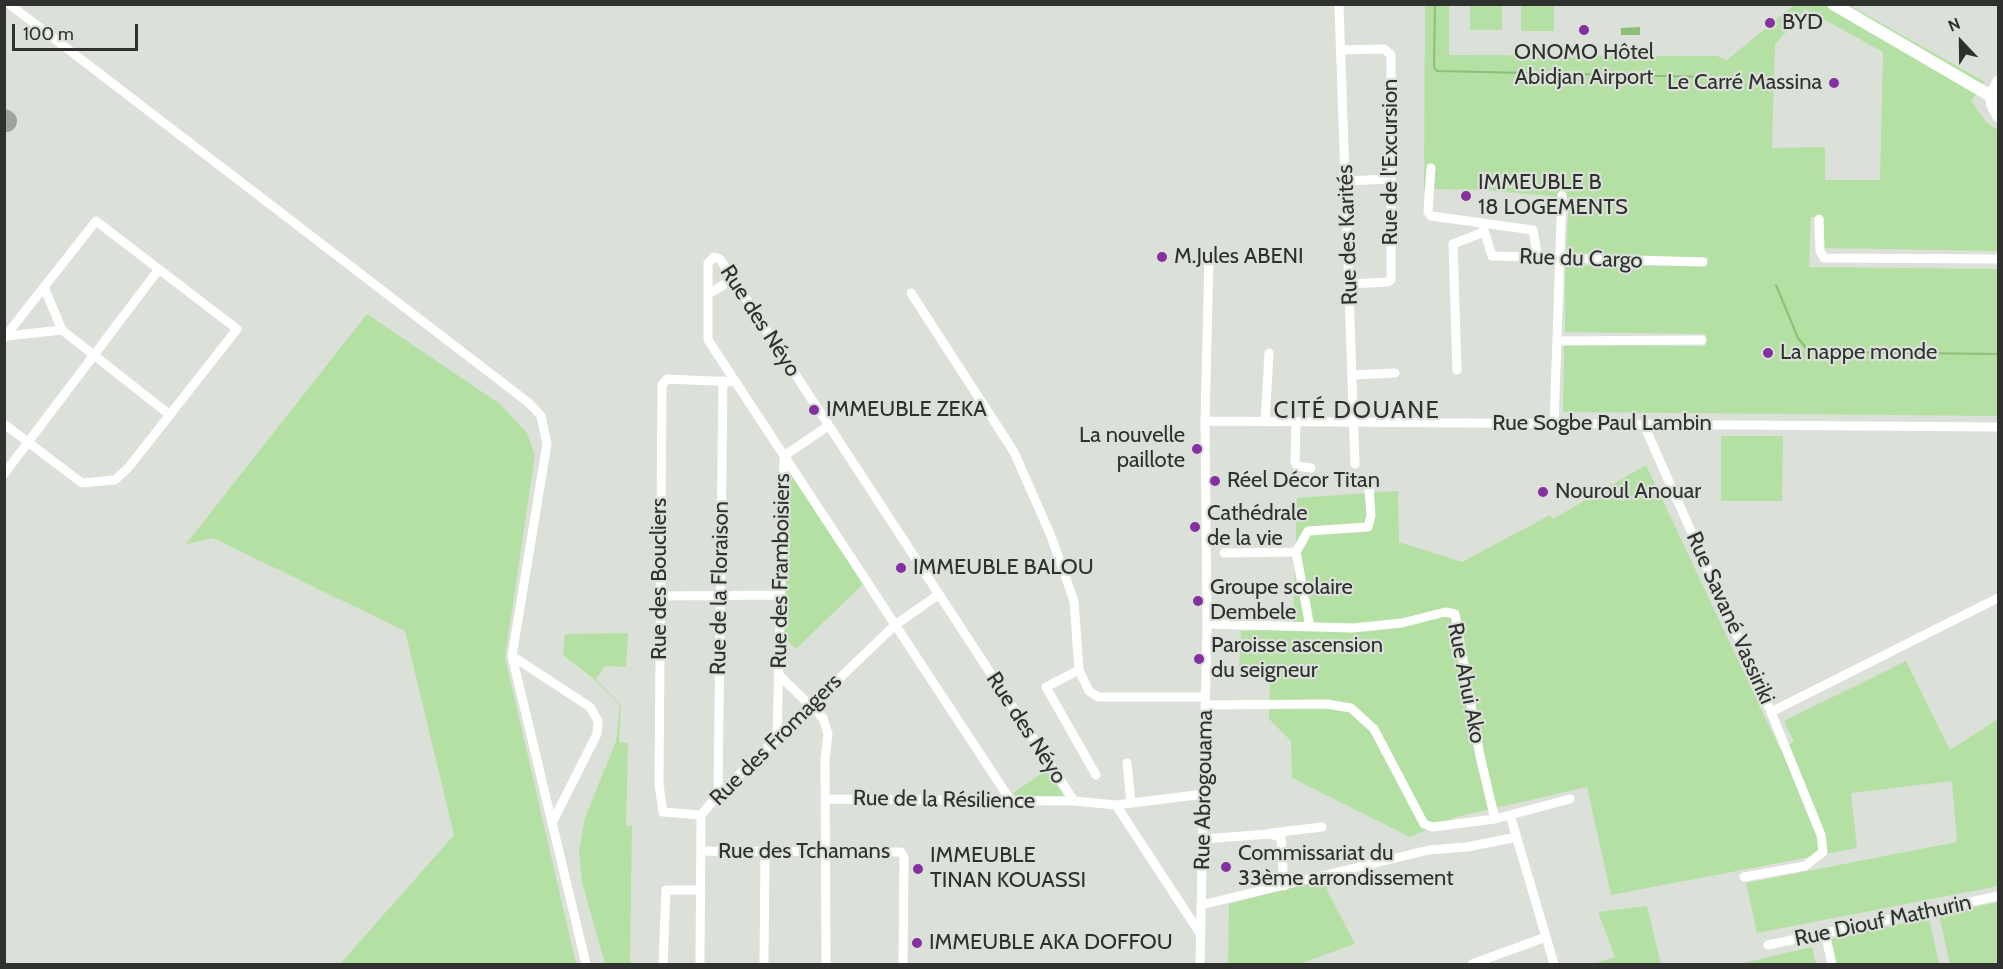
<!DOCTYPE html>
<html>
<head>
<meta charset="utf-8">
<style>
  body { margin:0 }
  #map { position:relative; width:2003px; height:969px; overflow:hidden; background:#dbe0d9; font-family:Cabin,sans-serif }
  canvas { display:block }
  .frame { position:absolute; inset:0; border:6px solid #2f312f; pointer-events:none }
  .north { position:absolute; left:1931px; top:12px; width:60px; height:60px; -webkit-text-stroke:4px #dbe0d9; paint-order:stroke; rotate:338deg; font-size:16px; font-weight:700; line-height:24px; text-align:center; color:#2f312f }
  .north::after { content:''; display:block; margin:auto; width:21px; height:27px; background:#2f312f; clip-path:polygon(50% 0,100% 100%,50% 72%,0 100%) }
  .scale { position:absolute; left:12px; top:24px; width:126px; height:27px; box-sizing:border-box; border:3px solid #2f312f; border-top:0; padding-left:8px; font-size:18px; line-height:21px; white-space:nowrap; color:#2f312f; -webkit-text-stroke:4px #dbe0d9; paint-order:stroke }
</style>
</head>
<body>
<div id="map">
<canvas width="2003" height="969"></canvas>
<div class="frame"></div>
<div class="north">N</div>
<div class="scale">100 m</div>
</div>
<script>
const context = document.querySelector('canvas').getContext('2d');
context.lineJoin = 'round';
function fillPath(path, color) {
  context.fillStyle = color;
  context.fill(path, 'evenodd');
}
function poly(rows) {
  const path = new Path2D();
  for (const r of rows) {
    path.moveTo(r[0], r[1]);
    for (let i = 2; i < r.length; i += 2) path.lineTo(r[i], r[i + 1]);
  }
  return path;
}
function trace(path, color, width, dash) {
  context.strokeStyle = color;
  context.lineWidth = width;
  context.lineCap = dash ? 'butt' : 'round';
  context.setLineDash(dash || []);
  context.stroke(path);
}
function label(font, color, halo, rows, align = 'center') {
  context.font = font + ' Cabin,sans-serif';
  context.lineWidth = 4.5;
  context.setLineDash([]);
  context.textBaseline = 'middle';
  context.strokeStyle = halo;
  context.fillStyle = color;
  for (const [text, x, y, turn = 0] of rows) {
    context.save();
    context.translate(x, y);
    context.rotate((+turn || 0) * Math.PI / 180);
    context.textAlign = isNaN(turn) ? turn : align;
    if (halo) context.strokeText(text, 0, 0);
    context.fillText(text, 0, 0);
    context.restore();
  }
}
fillPath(poly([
  [1425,5,1449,5,1449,55,1717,56,1727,60,1794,5,1849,5,1985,82,1971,101,1987,123,1998,130,1998,251,1824,248,1824,217,1811,217,1809,267,1998,269,1998,416,1563,412,1564,345,1706,346,1706,334,1565,332,1565,265,1707,266,1708,257,1566,256,1569,198,1485,190,1424,189],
  [1805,9,1883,52,1880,180,1825,180,1825,147,1772,148,1775,45],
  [1470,5,1502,5,1502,30,1470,30],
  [1521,5,1554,5,1554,31,1521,31],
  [367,314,500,404,527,433,535,455,505,657,576,964,340,964,454,835,405,631,213,538,186,544],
  [1721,436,1783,436,1782,501,1721,501],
  [786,464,863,584,796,649,784,637],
  [1646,465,1780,749,1794,742,1784,721,1906,661,1950,750,1998,719,1998,886,1757,933,1746,883,1957,842,1952,781,1851,793,1857,848,1611,895,1587,787,1456,817,1410,837,1292,778,1291,741,1269,719,1270,676,1239,672,1241,631,1293,628,1297,498,1398,491,1399,542,1462,562,1550,515,1553,519],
  [628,633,626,667,605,666,596,679,621,705,619,742,628,743,626,827,632,825,630,964,605,964,582,882,579,851,585,818,616,741,620,705,595,680,563,655,565,634],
  [1047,770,1064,796,1016,797,1013,793],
  [1322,880,1355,944,1299,964,1228,964,1229,904],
  [1998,902,1998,964,1950,964,1939,915],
  [1647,906,1661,964,1593,964,1615,957,1598,912],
  [1929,918,1939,964,1836,964,1830,939],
  [1812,947,1816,964,1737,964,1739,964]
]), '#b5e0a4');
fillPath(poly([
  [1640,27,1640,35,1621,35,1621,28]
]), '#8cbf77');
trace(poly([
  [1435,4,1434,67,1437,71,1706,77],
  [1776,285,1798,338,1807,349,1819,352,1998,354]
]), '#8cbf77', 2);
trace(poly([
  [4,120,6,121]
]), '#9fa39e', 22);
trace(poly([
  [9,4,529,403,541,416,547,444,512,656,586,964],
  [1339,6,1355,464],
  [1341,50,1384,49,1391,55,1391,280,1388,282,1350,284],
  [1431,168,1428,212,1431,216,1533,230,1538,259],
  [1345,181,1390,179],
  [1819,219,1820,251,1824,258,1998,259],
  [1482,224,1492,256,1703,262],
  [911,293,1014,452,1051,536,1074,601,1079,670,1089,691,1098,697,1205,697],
  [708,294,732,280],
  [62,330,170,415],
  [6,336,62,330,44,287],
  [4,338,96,221,237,329,129,467,115,480,82,483,4,424],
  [1558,341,1702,340],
  [1457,370,1453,244,1484,232],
  [1353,375,1395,373],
  [1205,421,1998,427],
  [1265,422,1269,353],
  [1296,422,1295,462,1297,466,1311,468],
  [1554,424,1562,195],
  [1644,425,1771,712,1998,598],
  [4,474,159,269],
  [1296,552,1308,531,1368,527,1371,516,1369,489],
  [1224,553,1296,552,1310,627],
  [660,596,780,595],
  [1207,624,1353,628,1402,623,1445,612,1455,614,1480,756,1495,819],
  [512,656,590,707,598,721,597,734,553,821],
  [1079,670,1046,687,1096,775],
  [778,674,823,718,828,734,825,759,826,964],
  [1205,705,1327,704,1351,708,1374,729,1424,824,1433,827,1495,819,1570,799],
  [777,739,784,456,828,426],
  [1127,763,1131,803],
  [718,795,723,381],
  [826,799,1074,801,1116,805,1204,794],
  [1011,801,708,340,708,263,714,257,720,259,1074,801],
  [1116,805,1201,935],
  [701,815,663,812,659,785,662,385,667,379,736,382],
  [1510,815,1554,964],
  [1271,833,1322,827],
  [1203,839,1269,834,1281,837,1284,886],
  [702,851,901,852,904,857,903,964],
  [1744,877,1805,866,1823,852,1821,835,1771,712],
  [1201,905,1429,850,1467,847,1517,837],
  [1825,933,1832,964],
  [1768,945,1998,896],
  [663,964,666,890,701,890],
  [700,964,701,815,718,795,895,625,938,595],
  [764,964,765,851],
  [1200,964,1207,624,1205,421,1209,256],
  [1472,964,1546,937]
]), '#fff', 9);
trace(poly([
  [1833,4,1991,96],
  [1998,82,1991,96,1992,104,1998,116]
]), '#fff', 12);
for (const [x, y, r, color] of [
  [1770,23,6,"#84309f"],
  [1584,30,6,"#84309f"],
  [1834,83,6,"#84309f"],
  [1466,196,6,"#84309f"],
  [1162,257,6,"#84309f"],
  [1768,353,6,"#84309f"],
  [814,410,6,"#84309f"],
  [1197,449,6,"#84309f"],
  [1215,481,6,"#84309f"],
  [1543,492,6,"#84309f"],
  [1195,527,6,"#84309f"],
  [901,568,6,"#84309f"],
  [1198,601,6,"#84309f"],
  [1199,659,6,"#84309f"],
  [1226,867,6,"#84309f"],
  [918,869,6,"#84309f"],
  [917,943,6,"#84309f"]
]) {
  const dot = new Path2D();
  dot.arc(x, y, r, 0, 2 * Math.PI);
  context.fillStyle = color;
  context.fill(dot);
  trace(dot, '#dbe0d9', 2);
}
label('22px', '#2f312f', '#dbe0d9', [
  ["BYD",1782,23],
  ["ONOMO Hôtel",1584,53,"center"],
  ["Abidjan Airport",1584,78,"center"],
  ["Le Carré Massina",1822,83,"right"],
  ["IMMEUBLE B",1478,183],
  ["18 LOGEMENTS",1478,208],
  ["M.Jules ABENI",1174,257],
  ["La nappe monde",1780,353],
  ["IMMEUBLE ZEKA",826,410],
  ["La nouvelle",1185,436,"right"],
  ["paillote",1185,461,"right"],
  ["Réel Décor Titan",1227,481],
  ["Nouroul Anouar",1555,492],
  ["Cathédrale",1207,514],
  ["de la vie",1207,539],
  ["IMMEUBLE BALOU",913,568],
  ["Groupe scolaire",1210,588],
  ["Dembele",1210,613],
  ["Paroisse ascension",1211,646],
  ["du seigneur",1211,671],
  ["Commissariat du",1238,854],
  ["33ème arrondissement",1238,879],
  ["IMMEUBLE",930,856],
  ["TINAN KOUASSI",930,881],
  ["IMMEUBLE AKA DOFFOU",929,943]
], 'left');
label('22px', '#2f312f', '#dbe0d9', [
  ["Rue de l'Excursion",1391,162,-90],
  ["Rue des Karités",1348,235,-92],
  ["Rue du Cargo",1581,259,2],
  ["Rue des Néyo",760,321,57],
  ["Rue Sogbe Paul Lambin",1602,424],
  ["Rue des Framboisiers",781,571,-89],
  ["Rue des Boucliers",660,579,-90],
  ["Rue de la Floraison",720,588,-89],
  ["Rue Savané Vassiriki",1730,618,66],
  ["Rue Ahui Ako",1466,683,79],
  ["Rue des Néyo",1026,728,57],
  ["Rue des Fromagers",776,740,-45],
  ["Rue Abrogouama",1204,790,-89],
  ["Rue de la Résilience",944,800,1],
  ["Rue des Tchamans",804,852],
  ["Rue Diouf Mathurin",1883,921,-12]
]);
context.letterSpacing = '1.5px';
label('24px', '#2f312f', '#dbe0d9', [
  ["CITÉ DOUANE",1357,411]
]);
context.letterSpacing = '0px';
</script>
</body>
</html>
